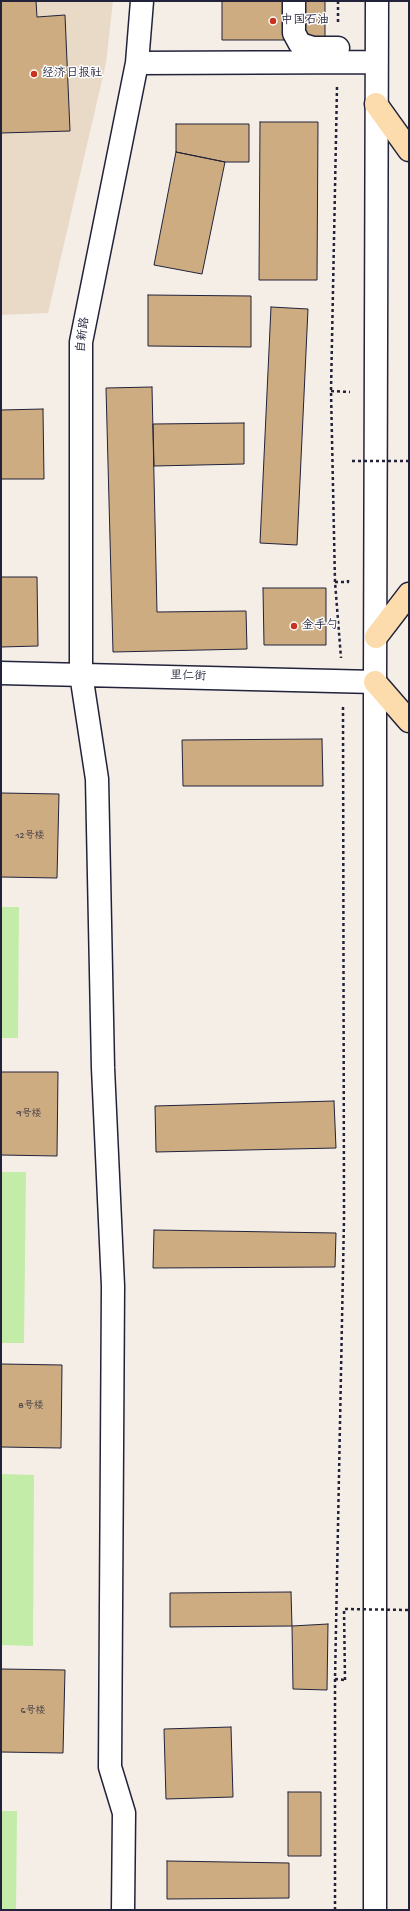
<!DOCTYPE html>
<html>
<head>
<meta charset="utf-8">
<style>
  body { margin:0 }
  #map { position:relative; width:410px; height:1911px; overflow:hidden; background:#f5eee6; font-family:"Gochi Hand",sans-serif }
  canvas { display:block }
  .frame { position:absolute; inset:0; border:2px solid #22223b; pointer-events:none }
</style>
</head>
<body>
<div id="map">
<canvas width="410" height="1911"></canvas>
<div class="frame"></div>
</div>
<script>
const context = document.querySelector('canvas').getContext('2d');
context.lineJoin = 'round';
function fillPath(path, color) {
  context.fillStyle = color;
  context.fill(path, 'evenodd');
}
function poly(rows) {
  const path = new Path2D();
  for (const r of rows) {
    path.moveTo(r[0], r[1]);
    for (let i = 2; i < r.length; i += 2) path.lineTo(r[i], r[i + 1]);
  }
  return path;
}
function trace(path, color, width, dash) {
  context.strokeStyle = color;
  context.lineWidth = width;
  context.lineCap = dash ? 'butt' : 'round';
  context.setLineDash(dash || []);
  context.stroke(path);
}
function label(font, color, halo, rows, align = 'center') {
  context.font = font + ' "Gochi Hand","LXGW WenKai TC",sans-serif';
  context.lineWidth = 3;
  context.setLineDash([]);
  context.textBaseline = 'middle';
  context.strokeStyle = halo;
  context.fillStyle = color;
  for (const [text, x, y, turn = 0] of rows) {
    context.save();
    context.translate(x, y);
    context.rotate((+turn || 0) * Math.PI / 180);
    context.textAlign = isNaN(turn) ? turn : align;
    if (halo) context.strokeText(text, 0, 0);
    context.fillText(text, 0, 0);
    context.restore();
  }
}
fillPath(poly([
  [1,1,113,1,106,63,48,313,1,315]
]), '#e9dac7');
fillPath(poly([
  [1,907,19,907,18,1038,1,1038],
  [1,1172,26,1172,24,1343,1,1343],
  [1,1474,34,1475,33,1646,1,1645],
  [1,1811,17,1811,16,1910,1,1910]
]), '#c2eca8');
const building = poly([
  [1,1,36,1,37,17,65,15,70,131,1,133,1,1],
  [222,1,325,1,325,40,222,40,222,1],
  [260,122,318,122,317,280,259,280,260,122],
  [176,124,249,124,249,162,225,162,176,152,176,124],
  [176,152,225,162,202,274,154,265,176,152],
  [148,295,251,296,251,347,148,346,148,295],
  [271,307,308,309,297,545,260,543,271,307],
  [152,387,157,612,246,611,247,649,113,652,106,388,152,387],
  [43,409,44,479,1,479,1,410,43,409],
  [244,423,244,464,154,466,153,424,244,423],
  [1,577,37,577,38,646,1,647,1,577],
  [263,588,326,588,326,645,264,645,263,588],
  [322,739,323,786,183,786,182,740,322,739],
  [1,793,59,794,57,878,1,877,1,793],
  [1,1072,58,1072,57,1156,1,1155,1,1072],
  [334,1101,336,1148,156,1152,155,1106,334,1101],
  [154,1230,336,1233,335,1267,153,1268,154,1230],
  [1,1364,62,1365,61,1448,1,1447,1,1364],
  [291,1592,292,1626,170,1627,170,1593,291,1592],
  [328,1624,327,1690,293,1689,292,1626,328,1624],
  [1,1669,65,1670,63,1753,1,1752,1,1669],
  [231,1727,233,1797,166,1799,164,1729,231,1727],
  [288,1792,321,1792,321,1856,288,1856,288,1792],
  [167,1861,289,1863,289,1898,167,1899,167,1861]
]);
fillPath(building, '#ccac80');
trace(building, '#22223b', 1);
const minor = poly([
  [294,1,294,33,300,44,313,48,338,48],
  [137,63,376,62],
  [1,673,375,682],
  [123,1910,124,1813,110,1767,113,1286,103,1068,97,779,81,674,81,342,137,63,142,1],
  [375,1910,375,682,377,1]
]);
const major = poly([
  [376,104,409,150],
  [376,637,409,594],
  [375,682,409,721]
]);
trace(minor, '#22223b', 25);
trace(major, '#22223b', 25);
trace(poly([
  [338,1,338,24],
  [337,87,331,391,335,582,341,658],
  [331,391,350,392],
  [335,582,348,582,348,580],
  [335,1679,345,1680],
  [335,1910,335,1679,344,1219,343,707]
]), '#22223b', 2.5, [3, 3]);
trace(minor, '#fff', 22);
trace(major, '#fcdcac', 22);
trace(poly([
  [352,461,409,461],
  [345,1680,344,1609,409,1610]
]), '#22223b', 2.5, [3, 3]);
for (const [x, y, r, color] of [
  [273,21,4,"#c8321e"],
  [34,74,4,"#c8321e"],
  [294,626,4,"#c8321e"]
]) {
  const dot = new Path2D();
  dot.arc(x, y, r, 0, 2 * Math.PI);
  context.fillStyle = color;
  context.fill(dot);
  trace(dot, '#fff', 1.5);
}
label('10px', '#4c444c', null, [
  ["12号楼",30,836],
  ["9号楼",29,1114],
  ["8号楼",31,1406],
  ["6号楼",33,1711]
]);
label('12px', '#22223b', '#fff', [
  ["中国石油",281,21],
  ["经济日报社",42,74],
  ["金手勺",302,626]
], 'left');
label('12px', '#22223b', '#fff', [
  ["自新路",84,335,-83],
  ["里仁街",188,677,2]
]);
</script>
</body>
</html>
